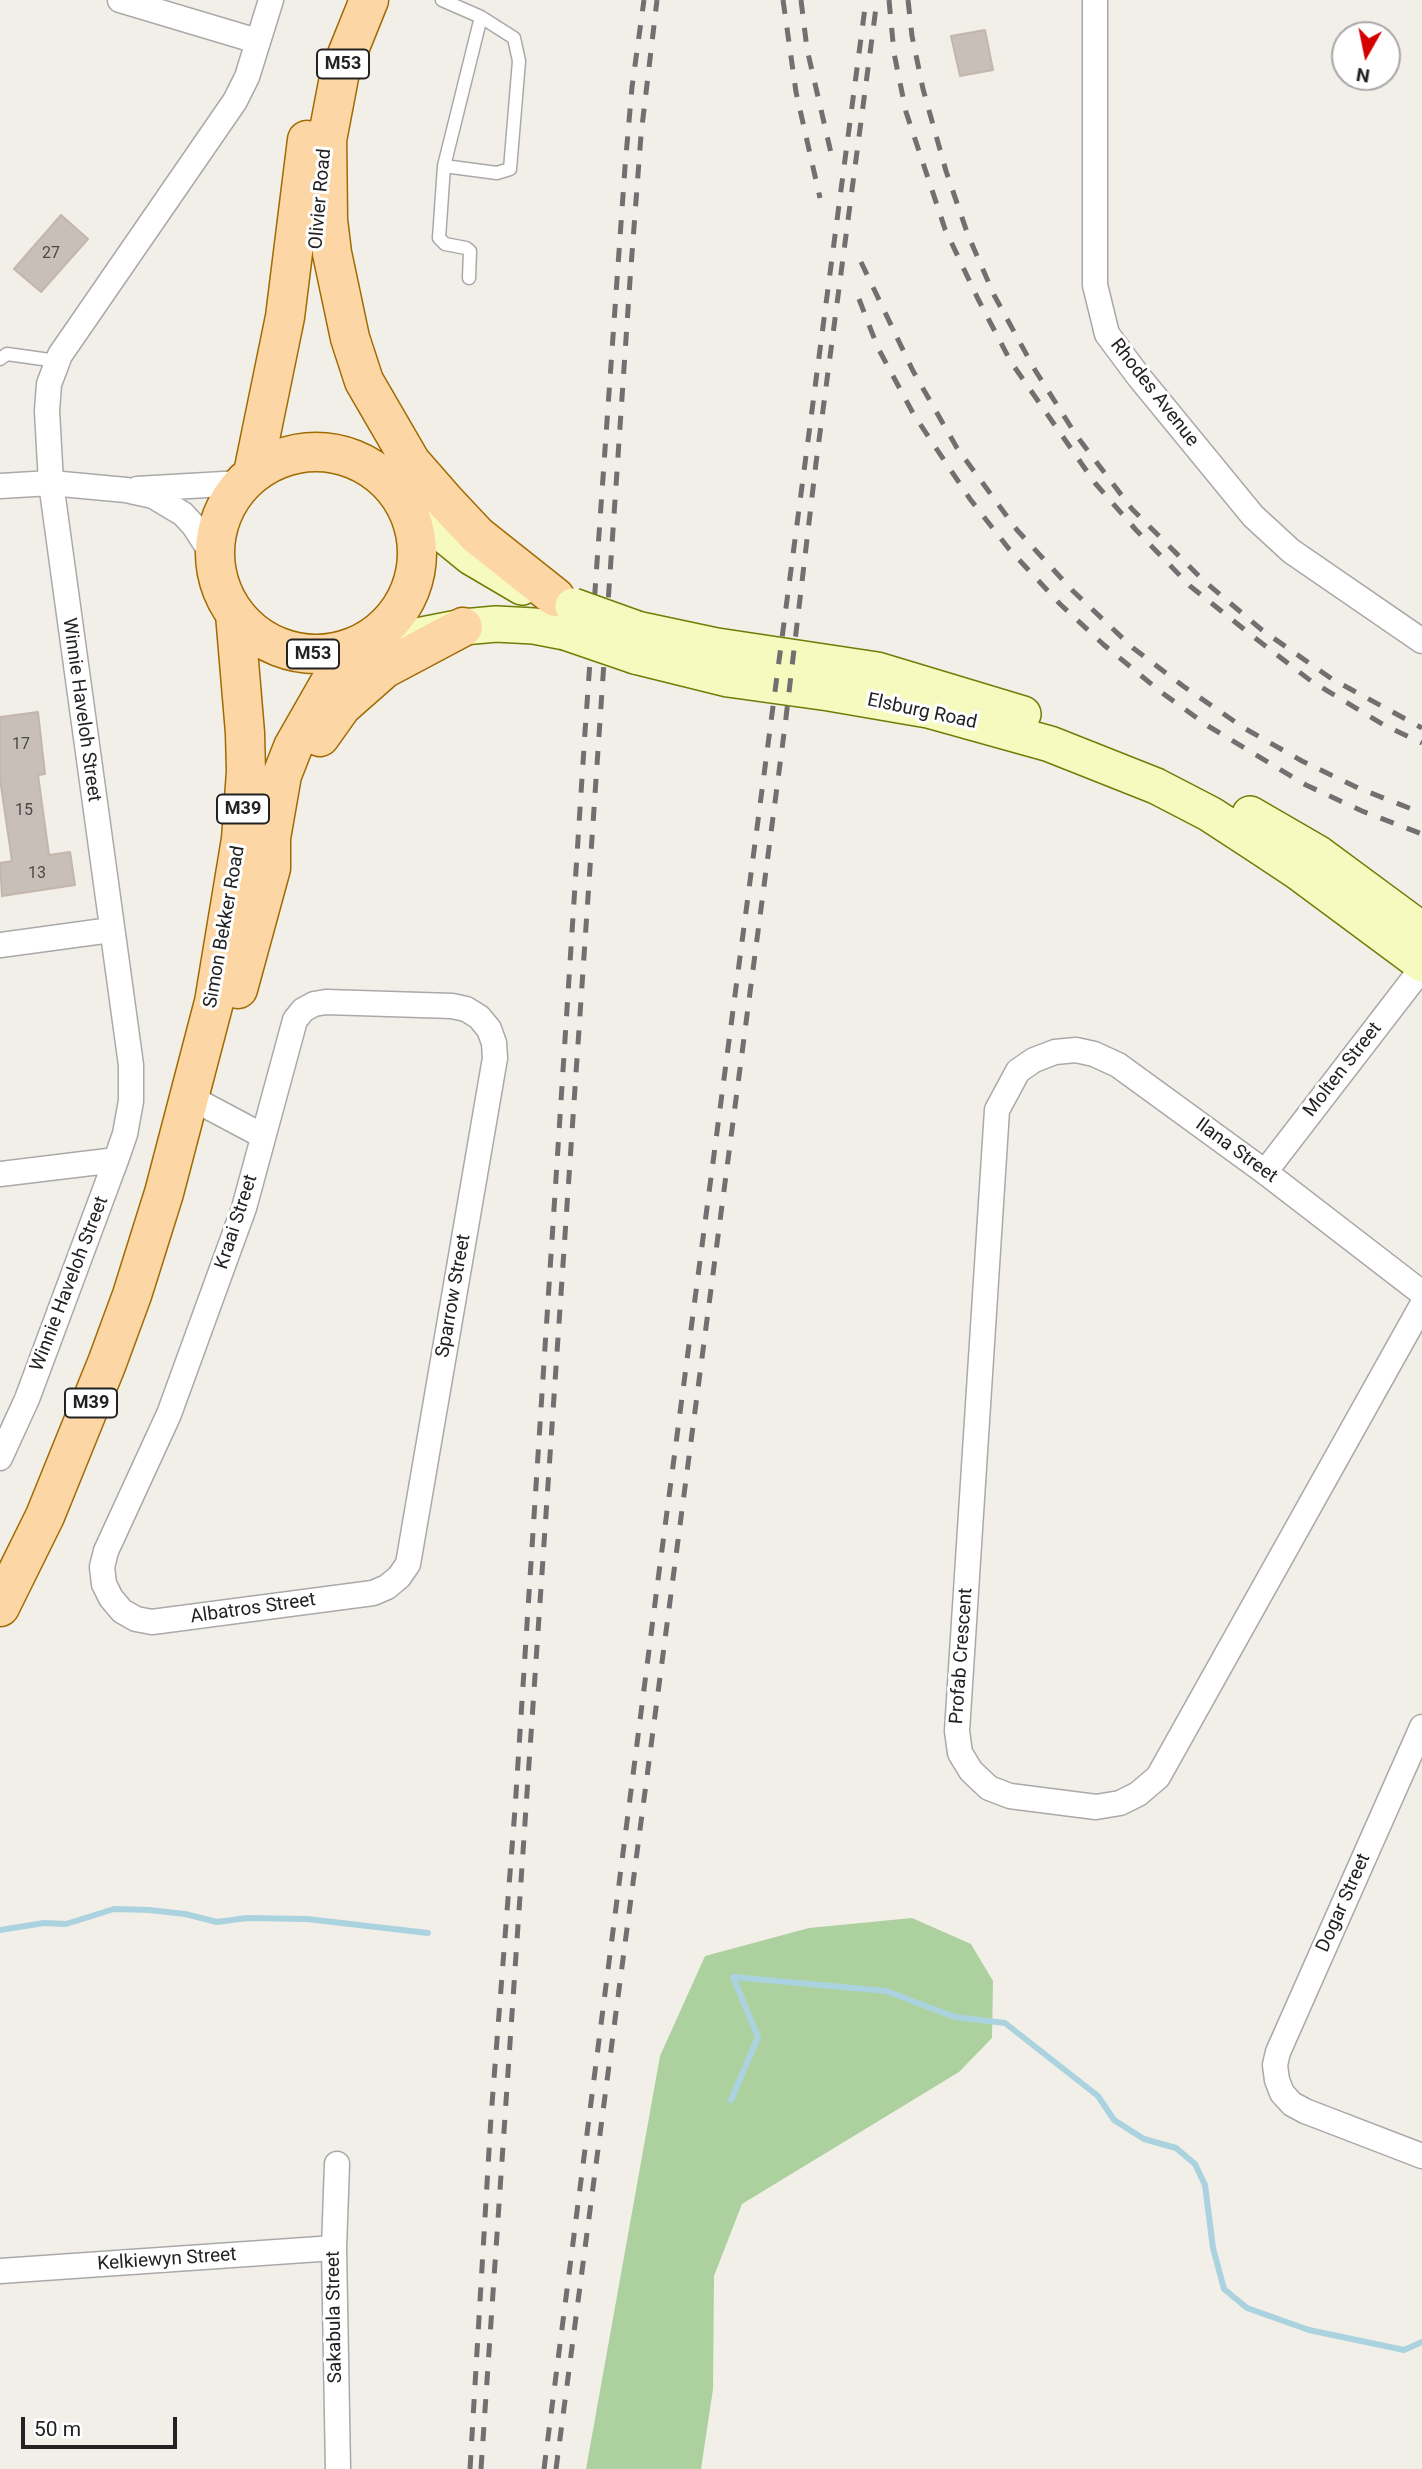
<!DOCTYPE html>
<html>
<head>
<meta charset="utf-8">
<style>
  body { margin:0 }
  #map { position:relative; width:1422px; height:2469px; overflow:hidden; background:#f2efe9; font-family:Roboto,sans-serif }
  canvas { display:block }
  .north { position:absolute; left:1331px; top:21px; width:70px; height:70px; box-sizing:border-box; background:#fff; border:2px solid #a7a7a7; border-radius:50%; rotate:189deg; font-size:19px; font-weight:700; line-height:28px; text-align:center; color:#222 }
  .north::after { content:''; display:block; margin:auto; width:24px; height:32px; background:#d40000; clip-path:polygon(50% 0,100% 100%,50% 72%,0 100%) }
  .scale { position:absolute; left:21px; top:2417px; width:156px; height:32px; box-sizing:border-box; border:4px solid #222; border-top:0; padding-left:9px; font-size:21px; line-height:24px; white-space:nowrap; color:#222; -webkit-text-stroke:5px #fff; paint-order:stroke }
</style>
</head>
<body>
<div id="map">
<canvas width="1422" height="2469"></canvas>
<div class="north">N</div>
<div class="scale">50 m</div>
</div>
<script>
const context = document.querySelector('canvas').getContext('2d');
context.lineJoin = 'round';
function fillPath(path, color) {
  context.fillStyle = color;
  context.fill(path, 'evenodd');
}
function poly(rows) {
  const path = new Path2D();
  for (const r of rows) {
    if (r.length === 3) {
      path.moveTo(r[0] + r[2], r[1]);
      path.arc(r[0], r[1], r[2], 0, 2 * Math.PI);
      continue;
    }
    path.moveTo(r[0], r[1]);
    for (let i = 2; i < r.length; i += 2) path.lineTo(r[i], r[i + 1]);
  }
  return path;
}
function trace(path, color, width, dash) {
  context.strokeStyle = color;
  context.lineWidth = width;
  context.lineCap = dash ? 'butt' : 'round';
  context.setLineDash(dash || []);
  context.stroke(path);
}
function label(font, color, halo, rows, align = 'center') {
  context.font = font + ' Roboto,sans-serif';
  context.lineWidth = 6;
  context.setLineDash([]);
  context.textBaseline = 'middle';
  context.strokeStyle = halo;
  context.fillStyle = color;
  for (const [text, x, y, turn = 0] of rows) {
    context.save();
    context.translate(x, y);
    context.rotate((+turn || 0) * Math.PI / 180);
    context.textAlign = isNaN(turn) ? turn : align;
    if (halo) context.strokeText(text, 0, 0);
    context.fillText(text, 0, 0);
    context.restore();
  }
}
fillPath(poly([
  [912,1918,971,1944,993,1981,992,2038,959,2072,742,2204,714,2276,713,2389,701,2469,586,2469,660,2056,705,1956,809,1928]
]), '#add19e');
trace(poly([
  [0,1930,44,1923,66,1924,114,1909,149,1910,185,1914,217,1922,247,1918,307,1919,428,1933],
  [731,2100,758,2037,733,1977,886,1991,955,2017,1005,2023,1098,2096,1114,2120,1144,2139,1176,2148,1195,2164,1205,2185,1213,2248,1224,2289,1247,2308,1309,2330,1404,2350,1422,2342]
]), '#aad3df', 6);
const building = poly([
  [985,30,993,70,960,76,951,36,985,30],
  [61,215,88,239,41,292,14,269,61,215],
  [38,712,45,774,38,775,49,855,70,852,75,885,2,896,0,863,12,861,0,779,0,717,38,712]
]);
fillPath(building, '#c7bfb8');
trace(building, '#c4b6ab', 2);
const lane = poly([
  [442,0,481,17,514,38,519,61,510,169,497,173,444,166,439,238,445,244,466,248,470,251,469,278],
  [444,166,481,17],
  [0,359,7,354,57,361]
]);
const street = poly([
  [120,0,257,41],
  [1095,0,1095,285,1107,334,1139,377,1253,516,1291,551,1422,641],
  [0,486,51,483,126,490,153,496,183,514,194,526,214,557],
  [137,489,241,483],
  [0,945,111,930],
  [326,1002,452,1006,466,1009,479,1017,489,1029,494,1043,495,1058,408,1564,399,1577,387,1587,373,1593,152,1622,136,1619,122,1611,111,1598,104,1584,102,1567,106,1551,169,1414,244,1208,295,1020,303,1010,314,1004,326,1002],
  [190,1092,201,1103,263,1136],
  [1265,1172,1422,968],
  [0,1174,116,1160],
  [1422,1293,1265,1172,1118,1065,1094,1054,1076,1050,1055,1052,1034,1060,1018,1071,997,1110,957,1731,960,1753,971,1771,989,1788,1010,1796,1096,1807,1120,1803,1138,1794,1158,1777,1422,1305],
  [0,1458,27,1399,116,1160,125,1134,131,1101,131,1065,51,483,47,411,49,384,60,355,235,101,247,77,271,0],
  [1422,1727,1278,2052,1275,2065,1277,2080,1282,2093,1292,2104,1305,2111,1422,2156],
  [337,2164,334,2248,338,2469],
  [0,2271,334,2248]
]);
const secondary = poly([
  [406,504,471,557,522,587],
  [637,629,717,646,877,670,1023,714],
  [367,640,397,640,463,627,496,624,534,626,565,632],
  [635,656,728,679,829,693,928,710,1050,744,1156,786,1210,814,1256,844,1298,872,1422,964],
  [1250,814,1319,854,1422,930]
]);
const primary = poly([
  [327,132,328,220,332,253,350,338,364,381,411,462,446,502,477,535,555,597],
  [324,156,340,72,369,0],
  [316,553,101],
  [253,473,285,317,307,140],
  [320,737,342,706,384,669,463,627],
  [238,989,271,868,271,838,282,775,293,747,349,649],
  [0,1607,45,1516,107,1363,132,1295,164,1193,214,1002,241,839,246,772,245,733,235,614]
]);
trace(lane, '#a9a9a9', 15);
trace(street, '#a9a9a9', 27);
trace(secondary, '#707d05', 38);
trace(primary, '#a06b00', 41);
trace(lane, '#fff', 12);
trace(street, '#fff', 24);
trace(secondary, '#f7fabf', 35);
trace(primary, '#fcd6a4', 38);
trace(poly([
  [783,0,796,92,820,198],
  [801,0,807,49,831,153],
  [889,0,894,53,906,112,945,229,978,299,1011,362,1095,483,1136,530,1190,586,1255,638,1311,681,1384,725,1422,743],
  [908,0,912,36,923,89,946,171,968,235,994,295,1035,370,1076,435,1132,509,1204,581,1262,630,1332,679,1422,728],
  [861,262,913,371,957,448,1017,530,1073,591,1133,648,1183,686,1244,728,1302,761,1358,788,1422,813],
  [859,299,878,348,914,415,970,499,1009,549,1060,604,1104,645,1161,692,1208,726,1306,785,1362,811,1422,834],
  [470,2469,491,2117,515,1809,585,732,625,167,632,87,644,0],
  [481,2469,630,280,641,135,657,0],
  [544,2469,658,1580,866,0],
  [556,2469,785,726,816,463,877,0]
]), '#707070', 5, [14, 14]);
const secondaryBridge = poly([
  [573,606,637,629],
  [565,632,635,656]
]);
trace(secondaryBridge, '#707d05', 38, []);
trace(secondaryBridge, '#f7fabf', 35);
label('16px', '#4b4948', null, [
  ["27",51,254],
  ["17",21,745],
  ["15",24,811],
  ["13",37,874]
]);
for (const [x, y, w] of [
  [343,64,52],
  [313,654,52],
  [243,809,52],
  [91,1403,52]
]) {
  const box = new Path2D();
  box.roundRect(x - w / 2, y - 14.5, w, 29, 5);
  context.fillStyle = '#fff';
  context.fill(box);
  trace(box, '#222', 2);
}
label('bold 18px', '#222', null, [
  ["M53",343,64],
  ["M53",313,654],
  ["M39",243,809],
  ["M39",91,1403]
]);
label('19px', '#222', '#fff', [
  ["Olivier Road",321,199,-85],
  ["Rhodes Avenue",1154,393,52],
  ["Winnie Haveloh Street",81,710,82],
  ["Elsburg Road",922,712,12],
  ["Simon Bekker Road",225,927,-80],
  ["Molten Street",1343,1070,-52],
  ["Ilana Street",1236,1151,36],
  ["Kraai Street",237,1222,-72],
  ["Winnie Haveloh Street",70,1284,-69],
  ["Sparrow Street",454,1296,-80],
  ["Albatros Street",253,1609,-8],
  ["Profab Crescent",962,1656,-86],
  ["Dogar Street",1344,1903,-66],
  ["Kelkiewyn Street",167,2260,-4],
  ["Sakabula Street",335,2317,-91]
]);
</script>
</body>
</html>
